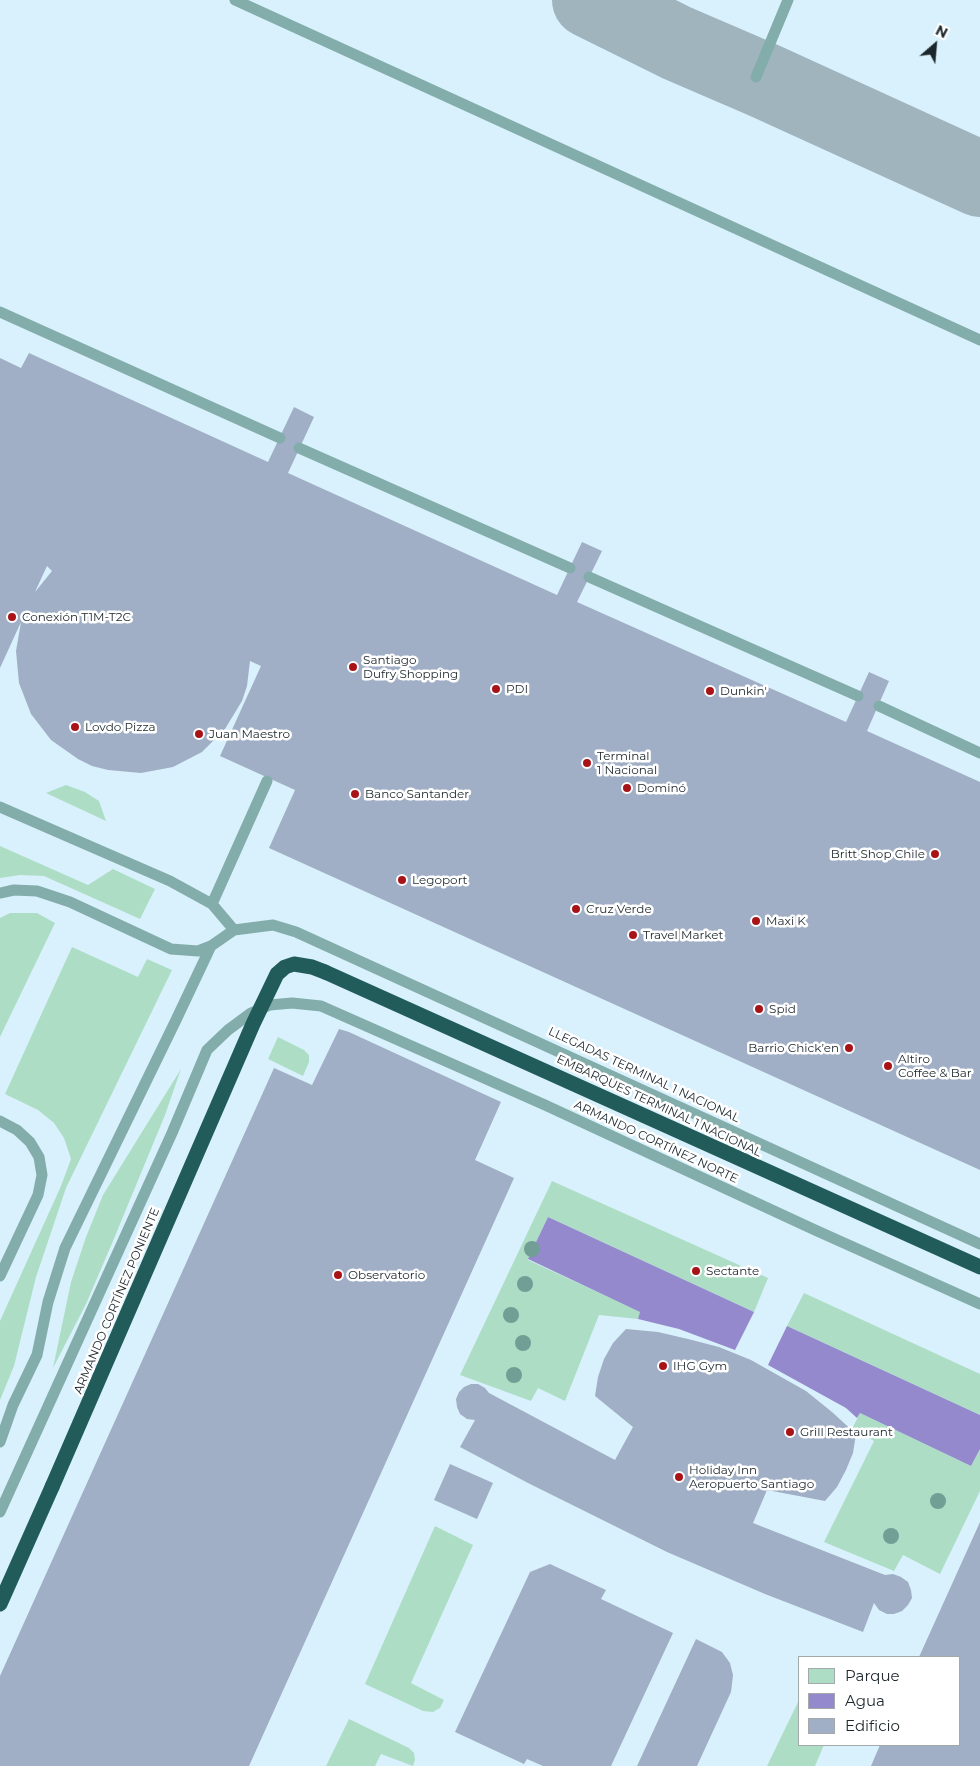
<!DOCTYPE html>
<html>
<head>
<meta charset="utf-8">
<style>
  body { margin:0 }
  #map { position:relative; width:980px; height:1766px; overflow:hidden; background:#d9f1fc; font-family:Montserrat,sans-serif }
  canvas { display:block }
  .legend { position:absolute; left:798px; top:1656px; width:162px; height:90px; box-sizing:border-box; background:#fff; border:1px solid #a4a9ab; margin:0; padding:6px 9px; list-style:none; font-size:15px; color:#1c272c }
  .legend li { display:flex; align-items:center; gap:10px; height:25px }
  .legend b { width:25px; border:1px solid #a4a9ab }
  .north { position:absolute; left:910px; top:20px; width:50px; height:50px; -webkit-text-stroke:4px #fff; paint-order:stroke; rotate:27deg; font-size:14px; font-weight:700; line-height:20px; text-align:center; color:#1c272c }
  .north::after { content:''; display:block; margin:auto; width:18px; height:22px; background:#1c272c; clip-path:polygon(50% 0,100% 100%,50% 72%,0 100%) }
</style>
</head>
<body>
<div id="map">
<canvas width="980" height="1766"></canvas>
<ul class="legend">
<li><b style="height:14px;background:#addec5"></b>Parque</li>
<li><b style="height:14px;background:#9389cc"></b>Agua</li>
<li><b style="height:14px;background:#a0afc5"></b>Edificio</li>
</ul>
<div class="north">N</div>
</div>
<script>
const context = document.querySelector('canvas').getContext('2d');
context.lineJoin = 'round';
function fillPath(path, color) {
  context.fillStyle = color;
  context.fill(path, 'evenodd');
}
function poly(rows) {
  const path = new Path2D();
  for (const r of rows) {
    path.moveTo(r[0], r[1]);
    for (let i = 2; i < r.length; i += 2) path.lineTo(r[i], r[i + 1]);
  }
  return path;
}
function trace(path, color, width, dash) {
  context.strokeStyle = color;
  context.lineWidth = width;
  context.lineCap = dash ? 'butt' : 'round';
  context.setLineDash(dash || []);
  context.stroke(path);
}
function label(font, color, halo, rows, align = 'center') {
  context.font = font + ' Montserrat,sans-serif';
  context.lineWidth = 5;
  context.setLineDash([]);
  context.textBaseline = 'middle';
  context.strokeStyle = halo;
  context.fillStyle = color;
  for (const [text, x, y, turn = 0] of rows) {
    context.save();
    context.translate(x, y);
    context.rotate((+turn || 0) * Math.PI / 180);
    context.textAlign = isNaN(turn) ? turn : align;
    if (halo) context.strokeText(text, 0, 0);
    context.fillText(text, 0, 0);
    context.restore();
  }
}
fillPath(poly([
  [66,785,85,792,99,801,106,821,46,793],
  [0,846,88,885,113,869,155,889,140,919,44,876,20,875,0,878],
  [10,913,37,913,55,923,0,1037,0,918],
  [72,947,138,977,147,959,172,970,66,1188,36,1277,14,1366,0,1400,0,1321,61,1186,71,1159,64,1138,54,1123,38,1110,5,1094],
  [278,1037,304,1050,309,1055,309,1062,303,1076,268,1059],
  [181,1069,165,1115,113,1241,86,1304,53,1368,71,1282,86,1237,103,1195],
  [552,1181,768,1278,754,1312,548,1217,528,1260,641,1312,638,1319,599,1315,565,1401,538,1388,531,1401,460,1375],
  [804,1293,980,1374,980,1415,787,1326],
  [860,1413,971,1466,980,1449,980,1491,940,1574,903,1555,894,1571,824,1542,874,1441,859,1433,853,1427],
  [435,1526,473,1545,411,1683,444,1700,440,1708,433,1712,423,1711,365,1684],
  [799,1700,799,1745,824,1745,815,1766,767,1766],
  [349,1719,409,1748,414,1753,415,1760,413,1766,381,1754,375,1766,326,1766]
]), '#addec5');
fillPath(poly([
  [548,1217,754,1312,735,1350,679,1329,638,1319,640,1312,528,1259],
  [787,1326,980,1415,980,1449,971,1466,860,1413,857,1418,846,1408,768,1365]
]), '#9389cc');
trace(poly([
  [590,0,677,43,763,80,980,179]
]), '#a0b4be', 76);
fillPath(poly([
  [29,353,268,462,294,407,314,417,288,473,557,595,582,542,602,551,577,602,846,722,869,672,889,681,867,731,980,782,980,1170,269,848,295,790,220,756,261,666,250,661,247,686,242,701,225,729,202,752,173,767,141,773,108,770,92,766,78,759,51,740,31,714,19,683,16,651,21,622,0,668,0,358,21,368],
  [47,566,52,571,35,592],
  [339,1029,349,1032,501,1102,475,1160,514,1178,249,1766,0,1766,0,1676,274,1068,312,1085],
  [626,1329,658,1332,688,1339,719,1347,751,1360,806,1391,832,1412,856,1434,853,1453,846,1470,837,1487,825,1501,767,1490,753,1523,885,1575,893,1574,901,1577,908,1582,911,1590,912,1598,908,1605,902,1611,894,1614,887,1614,879,1610,874,1603,863,1632,765,1594,667,1552,528,1483,460,1447,475,1420,467,1419,460,1414,457,1407,456,1399,459,1392,464,1387,471,1384,478,1384,485,1388,489,1393,615,1460,633,1427,595,1396,598,1377,604,1359,613,1343],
  [450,1464,493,1483,477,1519,434,1500],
  [980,1522,980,1766,871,1766,880,1745,959,1745,959,1657,919,1657],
  [550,1564,606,1590,601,1599,673,1633,611,1766,543,1766,527,1759,524,1764,455,1732,530,1572],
  [696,1639,722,1652,730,1663,733,1675,731,1692,697,1766,637,1766]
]), '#a0afc5');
trace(poly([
  [235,0,980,340],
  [756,77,788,0],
  [0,312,280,438],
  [299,448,570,568],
  [589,577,858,696],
  [879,706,980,753],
  [0,807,170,881,212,904,234,930],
  [0,893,14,890,37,891,70,902,171,949,198,951,211,946],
  [212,904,267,781],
  [0,1121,17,1130,30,1142,39,1157,42,1175,38,1195,0,1276],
  [0,1442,13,1405,37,1355,48,1302,65,1248,176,1020,211,946,234,930,273,925,296,932,980,1244],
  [0,1512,172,1133,207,1050,228,1030,251,1013,270,1005,292,1003,321,1006,545,1105,815,1230,980,1304]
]), '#83adab', 11);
trace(poly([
  [325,972,980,1267],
  [0,1604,52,1487]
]), '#215c5b', 15);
trace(poly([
  [52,1487,253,1024,277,974,285,967,294,964,312,967,325,972]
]), '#215c5b', 15);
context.fillStyle = '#719e95';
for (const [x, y] of [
  [532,1249],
  [525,1284],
  [511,1315],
  [523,1343],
  [514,1375],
  [938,1501],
  [891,1536]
]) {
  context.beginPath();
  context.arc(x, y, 8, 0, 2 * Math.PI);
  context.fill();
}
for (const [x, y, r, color] of [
  [12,617,5,"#a81318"],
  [353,667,5,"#a81318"],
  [496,689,5,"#a81318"],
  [710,691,5,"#a81318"],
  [75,727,5,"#a81318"],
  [199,734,5,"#a81318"],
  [587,763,5,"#a81318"],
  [627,788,5,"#a81318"],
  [355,794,5,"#a81318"],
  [935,854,5,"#a81318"],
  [402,880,5,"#a81318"],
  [576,909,5,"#a81318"],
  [756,921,5,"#a81318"],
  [633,935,5,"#a81318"],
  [759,1009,5,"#a81318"],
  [849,1048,5,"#a81318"],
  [888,1066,5,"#a81318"],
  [696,1271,5,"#a81318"],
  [338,1275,5,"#a81318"],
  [663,1366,5,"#a81318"],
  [790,1432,5,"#a81318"],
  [679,1477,5,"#a81318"]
]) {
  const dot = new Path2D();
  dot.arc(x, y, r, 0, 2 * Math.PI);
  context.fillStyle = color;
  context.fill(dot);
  trace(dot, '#fff', 2);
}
label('12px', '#1c272c', '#fff', [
  ["Conexión T1M-T2C",22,617],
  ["Santiago",363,660],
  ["Dufry Shopping",363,674],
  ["PDI",506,689],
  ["Dunkin'",720,691],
  ["Lovdo Pizza",85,727],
  ["Juan Maestro",209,734],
  ["Terminal",597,756],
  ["1 Nacional",597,770],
  ["Dominó",637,788],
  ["Banco Santander",365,794],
  ["Britt Shop Chile",925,854,"right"],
  ["Legoport",412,880],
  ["Cruz Verde",586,909],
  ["Maxi K",766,921],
  ["Travel Market",643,935],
  ["Spid",769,1009],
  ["Barrio Chick’en",839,1048,"right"],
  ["Altiro",898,1059],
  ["Coffee & Bar",898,1073],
  ["Sectante",706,1271],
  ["Observatorio",348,1275],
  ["IHG Gym",673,1366],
  ["Grill Restaurant",800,1432],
  ["Holiday Inn",689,1470],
  ["Aeropuerto Santiago",689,1484]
], 'left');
label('12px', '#1c272c', '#fff', [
  ["LLEGADAS TERMINAL 1 NACIONAL",644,1075,25],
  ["EMBARQUES TERMINAL 1 NACIONAL",659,1106,25],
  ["ARMANDO CORTÍNEZ NORTE",656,1142,25],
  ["ARMANDO CORTÍNEZ PONIENTE",117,1301,-67]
]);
</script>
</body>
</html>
